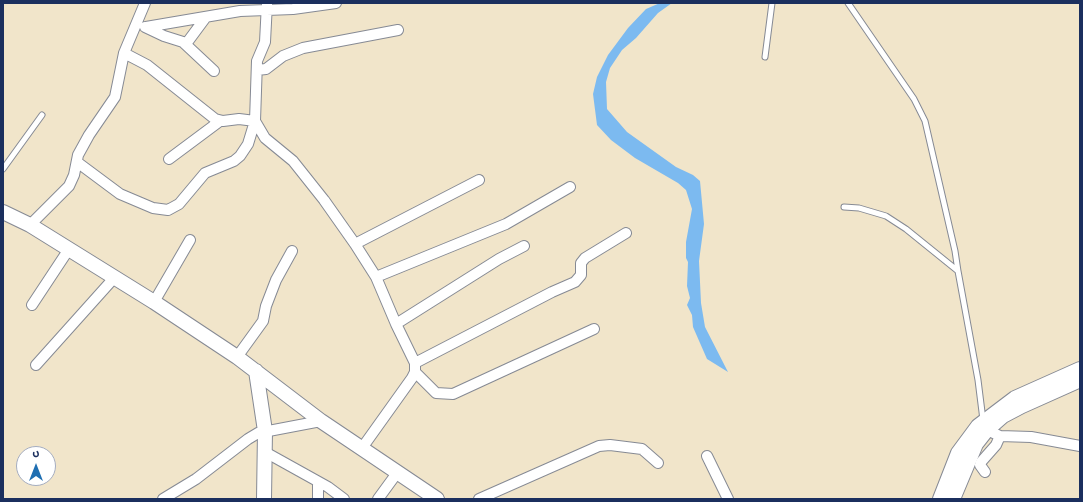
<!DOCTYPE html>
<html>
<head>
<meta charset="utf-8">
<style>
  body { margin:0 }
  #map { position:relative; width:1083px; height:502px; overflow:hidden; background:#f1e5ca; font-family:"Gochi Hand",sans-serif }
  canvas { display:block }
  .frame { position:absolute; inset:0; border:4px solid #1b2f5e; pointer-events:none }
  .north { position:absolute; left:16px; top:446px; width:40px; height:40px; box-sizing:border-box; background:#fff; border:1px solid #a4acbf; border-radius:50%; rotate:0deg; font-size:11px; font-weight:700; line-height:16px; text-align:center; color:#1b2f5e }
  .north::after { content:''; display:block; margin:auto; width:14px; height:18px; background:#1f6fb2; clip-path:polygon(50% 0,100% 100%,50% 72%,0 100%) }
</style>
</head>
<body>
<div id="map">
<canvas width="1083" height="502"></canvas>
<div class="frame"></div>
<div class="north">U</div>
</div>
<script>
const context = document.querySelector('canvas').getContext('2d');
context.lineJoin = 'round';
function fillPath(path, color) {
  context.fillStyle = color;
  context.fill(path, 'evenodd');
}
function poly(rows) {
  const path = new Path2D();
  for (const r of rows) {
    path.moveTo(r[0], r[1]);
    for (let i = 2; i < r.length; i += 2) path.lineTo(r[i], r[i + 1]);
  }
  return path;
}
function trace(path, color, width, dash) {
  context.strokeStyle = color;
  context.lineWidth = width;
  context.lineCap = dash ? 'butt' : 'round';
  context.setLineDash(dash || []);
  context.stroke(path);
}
fillPath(poly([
  [660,3,672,3,658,13,636,38,622,50,610,68,606,82,607,109,627,132,676,167,693,175,700,181,704,224,699,261,701,303,705,327,728,372,707,359,693,327,692,315,687,305,690,298,687,286,688,262,686,258,686,242,692,209,686,190,678,183,635,158,611,140,597,125,593,94,597,77,608,55,628,28,646,9]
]), '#7cbaf0');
const lane = poly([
  [848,3,914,99,925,121,955,251,958,271],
  [765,57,772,3],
  [3,169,42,115],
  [844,207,859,208,886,216,906,229,958,271,978,380,983,420]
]);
const street = poly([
  [145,27,164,36,183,42,214,71],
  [146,27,240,11,293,9,336,3],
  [186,44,206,17],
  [124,53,147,65,215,119,223,121,239,119,255,121,257,61,265,42,267,3],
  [257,70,266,69,283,56,303,48,398,30],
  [255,121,265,138,293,161,324,200,355,244,376,277,396,324,415,363,415,372,412,378,362,448],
  [169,159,220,121],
  [77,162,120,194,153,208,168,210,179,204,205,173,234,161,240,156,248,144,255,121],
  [30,225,69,186,74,175,78,155,89,135,115,97,124,53,145,3],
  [355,244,479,180],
  [376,277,506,224,570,187],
  [154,302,190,240],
  [32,305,69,249],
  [396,324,499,259,524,246],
  [237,357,263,321,266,306,276,280,292,251],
  [415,363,552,292,575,282,581,275,581,263,585,258,626,233],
  [36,365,114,278],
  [415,372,436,393,453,394,594,329],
  [985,426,987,430,1000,436,1031,437,1080,446],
  [265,452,328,487,344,499],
  [707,456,728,499],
  [985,472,980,465,981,462,996,445,1000,436],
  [318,482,318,499],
  [163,499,196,479,248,439,258,433,321,421],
  [378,499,397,473],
  [479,499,599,446,610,445,642,449,658,463]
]);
const secondary = poly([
  [3,212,30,225,154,302,237,357,321,421,437,499],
  [256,371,265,431,264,499],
  [940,499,958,453,978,426,1015,398,1080,369],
  [953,499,976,444,987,430,1003,416,1022,406,1080,380]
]);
trace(lane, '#868a94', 7);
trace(street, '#868a94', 12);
trace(secondary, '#868a94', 16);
trace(lane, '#fff', 5);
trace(street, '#fff', 10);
trace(secondary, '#fff', 14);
</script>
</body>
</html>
